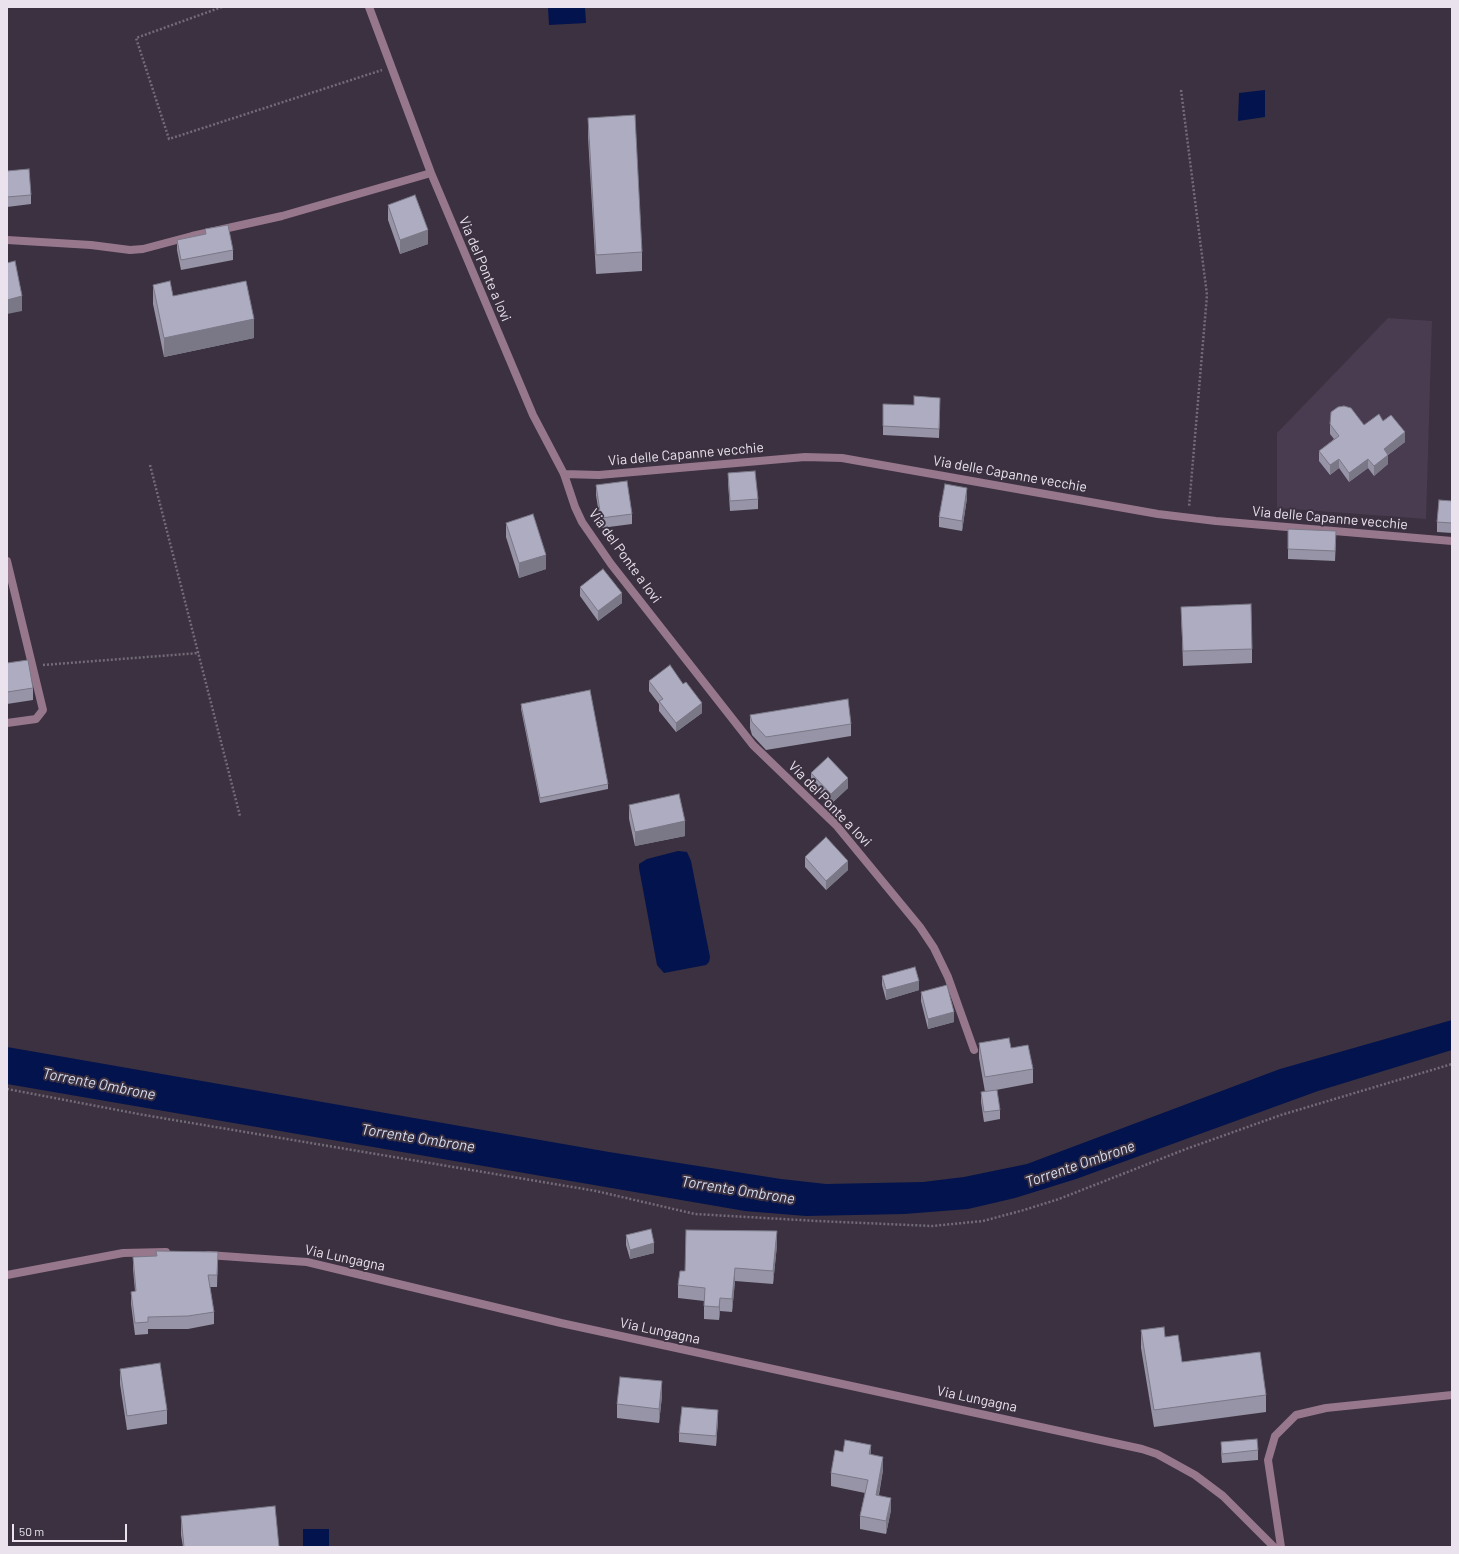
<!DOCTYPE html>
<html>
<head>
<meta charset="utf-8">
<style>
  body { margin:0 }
  #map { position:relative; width:1459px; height:1554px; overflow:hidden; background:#3b3140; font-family:Barlow,sans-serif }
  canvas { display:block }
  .frame { position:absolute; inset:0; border:8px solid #eae3ed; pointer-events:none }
  .scale { position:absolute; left:12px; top:1524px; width:115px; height:18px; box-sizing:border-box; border:2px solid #eae3ed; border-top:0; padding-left:5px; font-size:12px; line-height:14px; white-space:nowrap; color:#eae3ed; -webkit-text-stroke:3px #3b3140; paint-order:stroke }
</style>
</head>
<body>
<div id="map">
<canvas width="1459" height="1554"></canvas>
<div class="frame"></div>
<div class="scale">50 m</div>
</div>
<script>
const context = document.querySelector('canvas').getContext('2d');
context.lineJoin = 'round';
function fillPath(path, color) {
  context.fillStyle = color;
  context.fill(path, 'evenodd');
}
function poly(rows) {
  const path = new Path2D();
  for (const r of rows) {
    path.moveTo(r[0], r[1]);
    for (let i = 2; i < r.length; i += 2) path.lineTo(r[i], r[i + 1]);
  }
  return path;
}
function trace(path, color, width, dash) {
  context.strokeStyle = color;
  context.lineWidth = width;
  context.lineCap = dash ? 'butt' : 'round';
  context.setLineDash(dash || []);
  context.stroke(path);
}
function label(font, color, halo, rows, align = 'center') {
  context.font = font + ' Barlow,sans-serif';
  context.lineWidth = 4;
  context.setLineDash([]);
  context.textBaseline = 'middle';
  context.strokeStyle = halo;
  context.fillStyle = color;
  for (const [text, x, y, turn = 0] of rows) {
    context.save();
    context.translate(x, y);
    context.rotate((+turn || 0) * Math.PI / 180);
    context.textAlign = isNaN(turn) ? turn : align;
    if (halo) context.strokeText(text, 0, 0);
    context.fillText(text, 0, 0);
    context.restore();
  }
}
fillPath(poly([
  [1388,318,1432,321,1426,519,1277,508,1277,433]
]), '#493b50');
fillPath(poly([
  [548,7,585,7,586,23,549,25],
  [1265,90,1265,117,1238,121,1239,93],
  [678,851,687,852,691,861,710,957,709,962,706,965,664,973,657,965,639,868,639,864,647,859],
  [1452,1020,1452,1050,1318,1091,1076,1179,1015,1198,968,1209,904,1214,806,1216,745,1211,7,1084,7,1047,609,1152,781,1179,826,1184,923,1182,964,1177,1027,1164,1280,1069],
  [303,1529,329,1529,329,1547,303,1547]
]), '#03134d');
trace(poly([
  [222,7,136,38,169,139,382,70],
  [1181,90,1207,295,1189,507],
  [150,465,240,816],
  [43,665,199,653],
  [7,1089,144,1115,596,1191,695,1214,817,1221,932,1226,983,1221,1024,1210,1059,1199,1186,1149,1281,1115,1452,1064]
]), '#746b78', 2.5, [2, 2]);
trace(poly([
  [369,7,431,173,533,415,564,474,575,507,582,522,611,564,753,745,836,825,920,927,934,948,948,977,974,1050],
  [7,240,91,245,130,250,143,249,192,236,282,216,431,173],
  [564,474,599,475,805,457,842,458,1158,514,1216,521,1452,541],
  [7,561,43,710,36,719,7,723],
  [208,1255,307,1262,561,1323,1142,1449,1157,1454,1195,1475,1223,1496,1274,1547],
  [7,1275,123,1253,166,1252],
  [1281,1547,1268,1460,1275,1436,1296,1415,1326,1408,1452,1395]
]), '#97778c', 8);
fillPath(poly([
  [588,118,642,252,642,271,596,274,588,137],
  [7,171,31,195,31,204,7,207],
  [388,205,428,244,400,254,388,220],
  [205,229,233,250,233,260,181,270,177,250,177,240,205,234],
  [153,285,173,296,254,338,164,357,153,304],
  [914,405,940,407,939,438,883,435,883,426],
  [1383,421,1405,442,1388,455,1388,464,1374,476,1368,468,1349,482,1339,468,1330,475,1319,461,1319,451,1334,439,1330,434,1330,424,1364,425],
  [728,473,758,499,758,509,730,511,728,482],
  [596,485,632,514,632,524,601,528,596,495],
  [967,498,962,531,939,527,939,517],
  [1452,501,1452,533,1437,532,1437,522],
  [506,523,546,569,519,578,506,537],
  [1336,540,1335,561,1288,559,1288,549],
  [580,587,622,603,598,621,580,596],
  [1181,607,1252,649,1252,663,1183,666],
  [7,663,33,688,33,700,7,704],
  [649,681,702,713,676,732,659,711,659,704,649,691],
  [521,704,608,784,608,789,540,803,521,709],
  [750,715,851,724,851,736,766,750,752,735,750,728],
  [811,773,848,788,831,804,811,783],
  [629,805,685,836,635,846,629,819],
  [805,857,848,870,826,890,805,867],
  [882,976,919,990,886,1000,882,985],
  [921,992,954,1022,928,1029,921,1001],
  [979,1043,1011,1048,1033,1069,1033,1083,996,1090,1000,1110,1000,1119,984,1122,981,1102,981,1092,985,1092,979,1058],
  [626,1235,654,1253,630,1259,626,1245],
  [777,1245,773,1284,735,1281,732,1312,720,1311,719,1320,704,1319,704,1301,678,1298,678,1285,685,1271],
  [156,1251,218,1252,217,1287,210,1287,214,1312,214,1324,188,1329,148,1329,148,1334,135,1335,131,1304,131,1292,135,1291,133,1269,133,1257,156,1256],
  [1141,1330,1165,1337,1182,1362,1266,1395,1266,1412,1154,1427,1141,1348],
  [120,1369,167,1410,167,1424,127,1430,120,1384],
  [662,1396,659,1423,617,1418,617,1404],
  [718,1420,716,1446,679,1442,679,1433],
  [1221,1442,1258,1450,1258,1460,1222,1463,1221,1452],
  [843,1452,871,1455,883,1470,879,1495,891,1510,886,1534,860,1529,860,1516,865,1493,831,1486,831,1473],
  [181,1516,279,1547,183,1547,181,1535]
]), '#9694a6');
fillPath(poly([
  [428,230,428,244,400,254,400,240],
  [22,296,22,311,7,314,7,300],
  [254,319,254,338,164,357,164,338],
  [1405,432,1405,442,1384,458,1384,449],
  [1388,455,1388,464,1374,476,1374,466],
  [1339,459,1339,468,1330,475,1330,465],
  [1368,459,1368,468,1349,482,1349,473],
  [967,488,967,498,962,531,962,521],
  [546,555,546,569,519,578,519,563],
  [622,593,622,603,598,621,598,611],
  [702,703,702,713,676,732,676,723],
  [848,778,848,788,831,804,831,794],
  [685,821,685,836,635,846,635,832],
  [848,861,848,870,826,890,826,881],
  [919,981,919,990,886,1000,886,990],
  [954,1012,954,1022,928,1029,928,1019],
  [777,1231,777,1245,773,1284,773,1271],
  [654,1243,654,1253,630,1259,630,1250],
  [735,1268,735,1281,732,1312,732,1299],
  [720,1298,720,1311,719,1320,719,1307],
  [662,1381,662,1396,659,1423,659,1409],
  [718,1410,718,1420,716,1446,716,1436],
  [871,1445,871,1458,869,1454],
  [883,1457,883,1470,876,1508,876,1495],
  [891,1498,891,1510,886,1534,886,1521]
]), '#7a7887');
const building = poly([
  [635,115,642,252,596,255,588,118,635,115],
  [29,169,31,195,7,197,7,171,29,169],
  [415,195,428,230,400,240,388,205,415,195],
  [228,225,233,250,181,260,177,240,206,234,205,229,228,225],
  [15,261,22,296,7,300,7,263,15,261],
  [170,281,173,296,246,281,254,319,164,338,153,285,170,281],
  [914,396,940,398,939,429,883,426,883,404,914,405,914,396],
  [1344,406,1351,408,1364,425,1379,414,1383,421,1391,415,1405,432,1384,449,1388,455,1374,466,1368,459,1349,473,1339,459,1330,465,1319,451,1339,436,1330,424,1331,412,1338,407,1344,406],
  [755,471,758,499,730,501,728,473,755,471],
  [627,481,632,514,601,518,596,485,627,481],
  [945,484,967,488,962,521,939,517,945,484],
  [1439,500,1452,501,1452,523,1437,522,1439,500],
  [533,514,546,555,519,563,506,523,533,514],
  [1288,529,1336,531,1335,551,1288,549,1288,529],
  [603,569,622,593,598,611,580,587,603,569],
  [1251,604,1252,649,1183,651,1181,607,1251,604],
  [28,660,33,688,7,692,7,663,28,660],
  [670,665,683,684,686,682,702,703,676,723,659,701,663,699,649,681,670,665],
  [590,690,608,784,540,798,521,704,590,690],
  [848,699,851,724,766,737,752,722,750,715,848,699],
  [828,757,848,778,831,794,811,773,828,757],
  [679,794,685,821,635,832,629,805,679,794],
  [826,837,848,861,826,881,805,857,826,837],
  [915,967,919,981,886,990,882,976,915,967],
  [947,985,954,1012,928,1019,921,992,947,985],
  [1009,1038,1011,1048,1028,1045,1033,1069,985,1077,979,1043,1009,1038],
  [997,1090,1000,1110,984,1112,981,1092,997,1090],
  [651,1229,654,1243,630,1250,626,1235,651,1229],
  [686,1230,777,1231,773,1271,735,1268,732,1299,720,1298,719,1307,704,1306,705,1288,678,1285,680,1271,685,1271,686,1230],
  [156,1251,218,1252,217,1275,208,1275,214,1312,188,1316,148,1317,148,1322,135,1323,131,1292,136,1291,133,1257,157,1256,156,1251],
  [1164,1327,1165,1337,1178,1335,1182,1362,1260,1352,1266,1395,1154,1410,1141,1330,1164,1327],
  [160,1363,167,1410,127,1416,120,1369,160,1363],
  [620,1377,662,1381,659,1409,617,1404,620,1377],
  [682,1407,718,1410,716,1436,679,1433,682,1407],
  [1257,1439,1258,1450,1222,1454,1221,1442,1257,1439],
  [845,1440,871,1445,869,1454,883,1457,876,1495,891,1498,886,1521,860,1516,868,1480,831,1473,835,1450,843,1452,845,1440],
  [275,1506,279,1547,184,1547,181,1516,275,1506]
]);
fillPath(building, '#aeacc1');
trace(building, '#7a7887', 1);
label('14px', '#eae3ed', '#3b3140', [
  ["Via del Ponte a Iovi",485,269,67],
  ["Via delle Capanne vecchie",686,454,-5],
  ["Via delle Capanne vecchie",1010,474,10],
  ["Via delle Capanne vecchie",1330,518,5],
  ["Via del Ponte a Iovi",625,556,54],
  ["Via del Ponte a Iovi",830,804,46],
  ["Via Lungagna",345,1258,12],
  ["Via Lungagna",660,1331,12],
  ["Via Lungagna",977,1399,12]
]);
label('italic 15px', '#d6dff2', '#3b3140', [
  ["Torrente Ombrone",99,1084,11],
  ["Torrente Ombrone",418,1138,9],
  ["Torrente Ombrone",1080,1164,-19],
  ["Torrente Ombrone",738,1190,9]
]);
</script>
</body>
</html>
